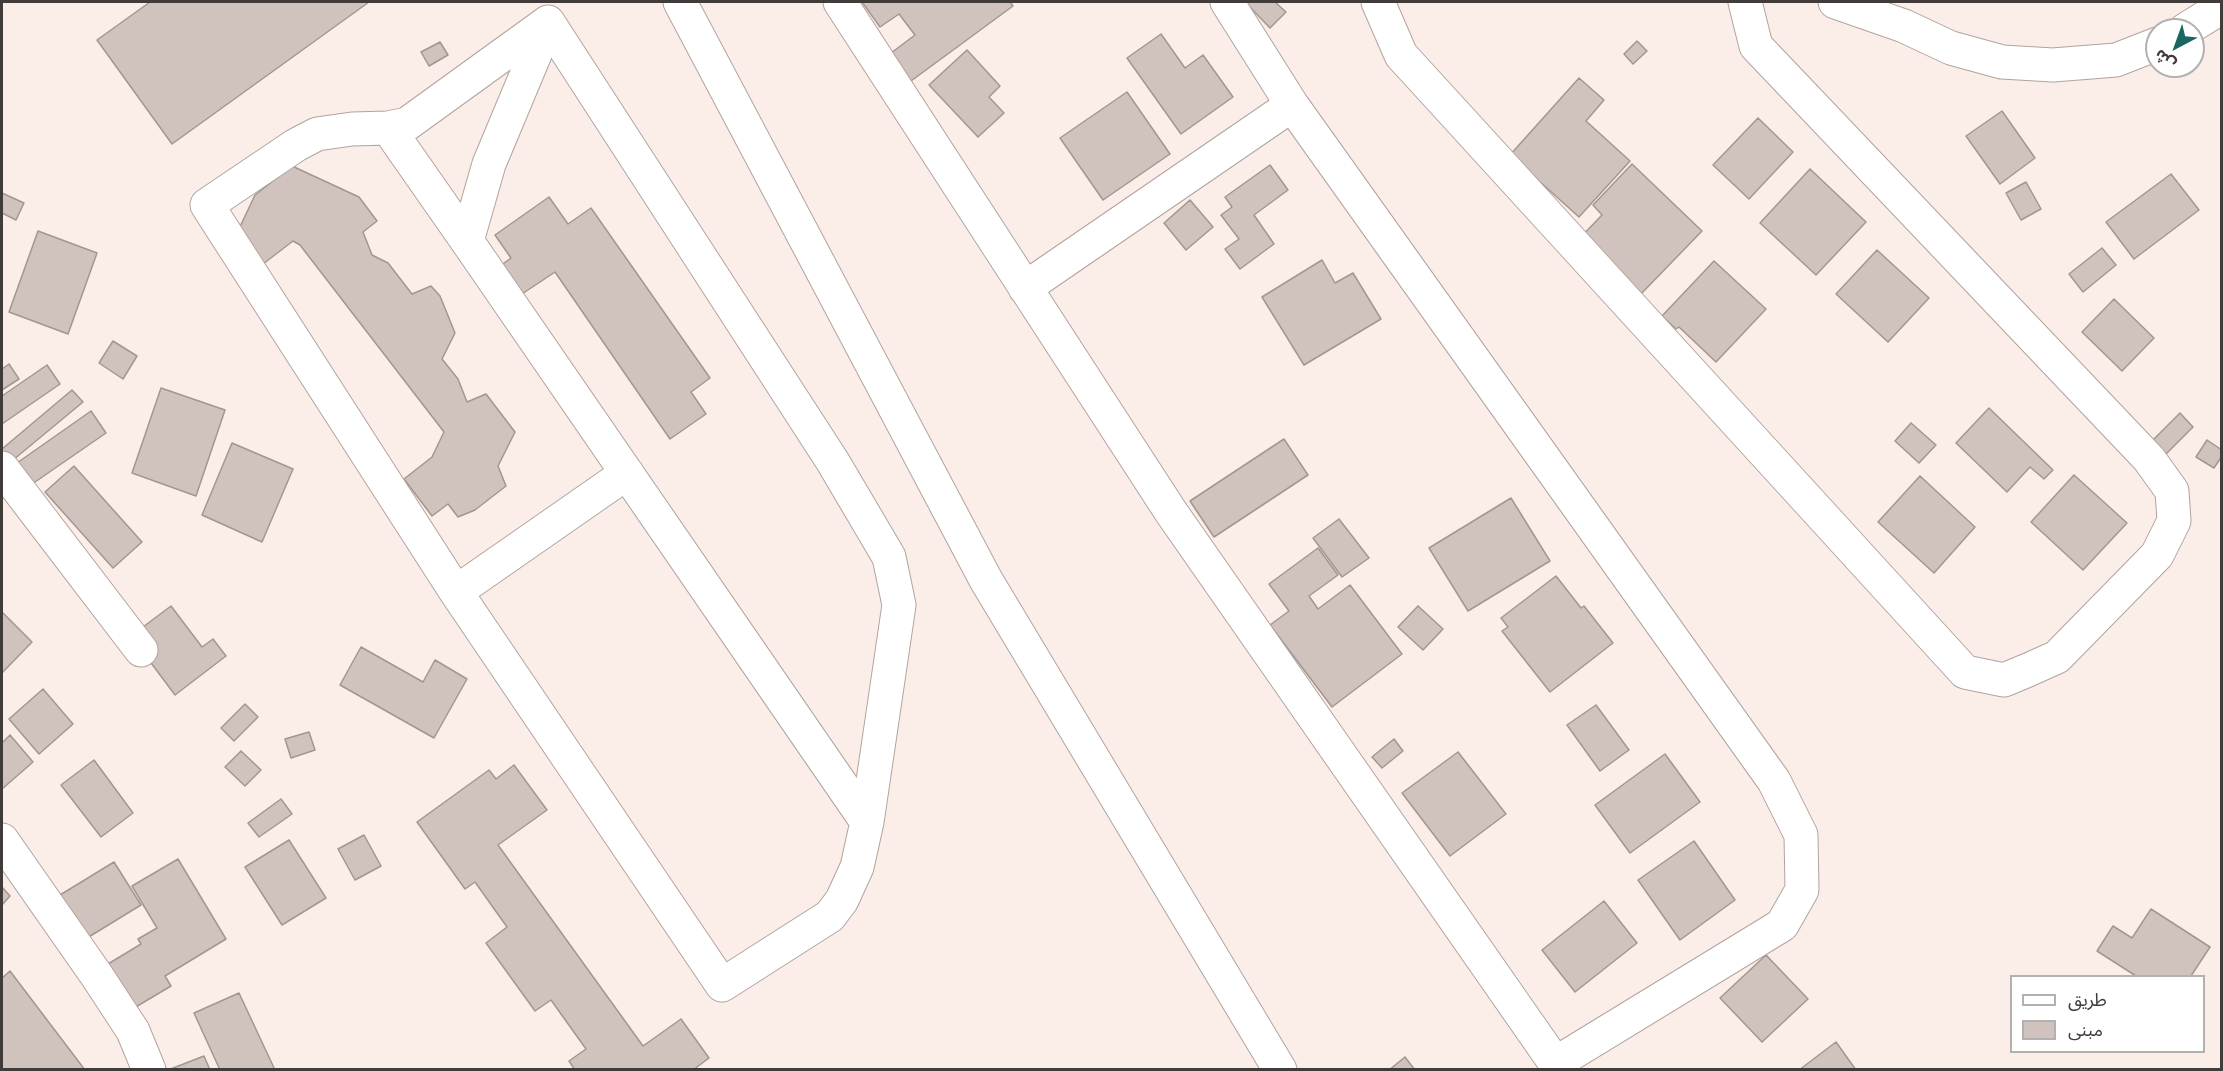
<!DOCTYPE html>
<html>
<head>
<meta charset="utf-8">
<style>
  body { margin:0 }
  #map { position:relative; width:2223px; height:1071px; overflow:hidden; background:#fbede7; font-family:"Exo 2","Noto Sans Arabic",sans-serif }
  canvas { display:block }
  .frame { position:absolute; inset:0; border:3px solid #413b39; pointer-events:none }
  .legend { position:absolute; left:2010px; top:975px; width:195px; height:78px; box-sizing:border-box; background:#fff; border:2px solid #b3b1b0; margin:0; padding:8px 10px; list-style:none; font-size:18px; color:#413b39 }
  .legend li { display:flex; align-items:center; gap:12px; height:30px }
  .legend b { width:30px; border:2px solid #b3b1b0 }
  .north { position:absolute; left:2145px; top:18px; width:60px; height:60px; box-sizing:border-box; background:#fff; border:2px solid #b3b1b0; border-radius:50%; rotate:221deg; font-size:16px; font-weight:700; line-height:24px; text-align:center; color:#413b39 }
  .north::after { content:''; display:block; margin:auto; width:21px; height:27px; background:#196662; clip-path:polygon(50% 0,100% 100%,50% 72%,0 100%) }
</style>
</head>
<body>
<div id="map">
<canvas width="2223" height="1071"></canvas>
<div class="frame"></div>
<ul class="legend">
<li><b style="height:8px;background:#fff"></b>طريق</li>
<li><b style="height:16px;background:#d0c3bd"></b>مبنى</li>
</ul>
<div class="north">ش</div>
</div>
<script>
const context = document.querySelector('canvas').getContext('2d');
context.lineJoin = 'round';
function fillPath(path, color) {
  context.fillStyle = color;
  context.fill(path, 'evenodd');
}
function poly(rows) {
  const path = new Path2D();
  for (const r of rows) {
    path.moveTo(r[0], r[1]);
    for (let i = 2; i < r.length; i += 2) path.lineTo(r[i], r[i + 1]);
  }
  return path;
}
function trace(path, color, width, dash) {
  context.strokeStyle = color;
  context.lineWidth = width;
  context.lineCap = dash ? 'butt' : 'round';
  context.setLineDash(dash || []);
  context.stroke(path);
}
const building = poly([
  [150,2,369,2,172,144,97,40,150,2],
  [862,2,1010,2,1013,6,911,81,891,53,915,35,899,14,880,27,862,2],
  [1245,2,1275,2,1286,12,1270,28,1245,2],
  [1161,34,1185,68,1203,55,1233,97,1181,134,1127,58,1161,34],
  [1637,41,1647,51,1633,64,1624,54,1637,41],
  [440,42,448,55,429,66,421,52,440,42],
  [967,50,1000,86,989,97,1004,113,978,137,929,85,967,50],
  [1579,78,1604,100,1586,121,1630,161,1579,217,1510,155,1579,78],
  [1127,92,1170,154,1103,200,1060,138,1127,92],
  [2002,111,2035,158,2000,184,1966,136,2002,111],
  [1758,118,1793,152,1749,199,1713,165,1758,118],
  [1632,164,1702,231,1640,295,1580,238,1602,215,1593,205,1632,164],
  [1270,165,1288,190,1254,215,1274,244,1240,269,1225,249,1239,239,1221,215,1232,207,1225,197,1270,165],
  [292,166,359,197,377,221,363,232,372,255,388,263,412,294,431,286,440,296,455,333,442,359,458,379,467,402,486,394,515,432,498,466,506,486,475,510,458,517,448,504,432,516,404,479,432,457,444,432,300,245,293,241,263,264,238,231,255,195,292,166],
  [1810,169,1866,222,1816,275,1760,223,1810,169],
  [2171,174,2199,210,2134,259,2106,222,2171,174],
  [2026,182,2041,209,2021,220,2006,193,2026,182],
  [2,193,24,203,16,220,2,213,2,193],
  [549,197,568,224,591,208,710,378,691,392,706,414,670,439,555,272,516,298,496,269,511,258,495,235,549,197],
  [1190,200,1213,227,1186,250,1164,223,1190,200],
  [38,231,97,253,68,334,9,312,38,231],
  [2102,248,2116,265,2083,292,2069,274,2102,248],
  [1877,250,1929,298,1888,342,1836,294,1877,250],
  [1322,260,1335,283,1353,273,1381,319,1304,365,1262,297,1322,260],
  [1714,261,1766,309,1716,362,1679,327,1676,329,1662,316,1714,261],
  [2114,299,2154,338,2122,371,2082,332,2114,299],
  [113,341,137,356,123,379,99,363,113,341],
  [9,364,19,379,2,390,2,369,9,364],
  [47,365,60,384,2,424,2,396,47,365],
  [161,388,225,410,196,496,132,473,161,388],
  [72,390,83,402,7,465,2,459,2,449,72,390],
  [1989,408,2053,470,2044,479,2030,467,2007,492,1956,443,1989,408],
  [91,411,106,433,22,491,7,470,91,411],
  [2180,413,2193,427,2162,458,2149,444,2180,413],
  [1911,423,1936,445,1919,463,1895,441,1911,423],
  [1284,439,1308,475,1214,537,1190,501,1284,439],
  [2207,440,2222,450,2222,456,2214,468,2196,457,2207,440],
  [232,443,293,469,262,542,202,515,232,443],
  [74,466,142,542,113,568,45,492,74,466],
  [2074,475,2127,523,2083,570,2031,522,2074,475],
  [1920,476,1975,527,1934,573,1878,522,1920,476],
  [1511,498,1550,561,1468,611,1429,548,1511,498],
  [1339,519,1369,558,1342,577,1313,538,1339,519],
  [1318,548,1338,575,1309,596,1318,609,1350,585,1402,654,1332,707,1270,625,1289,611,1269,584,1318,548],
  [1556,576,1581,608,1584,606,1613,643,1550,692,1502,631,1508,627,1501,618,1556,576],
  [171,606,202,647,213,639,226,656,175,695,131,636,171,606],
  [1418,606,1443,629,1423,650,1398,627,1418,606],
  [2,612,32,642,2,673,2,612],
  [361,647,423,682,435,660,467,679,434,738,340,685,361,647],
  [43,689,73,724,39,754,9,719,43,689],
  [245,704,258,717,234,741,221,728,245,704],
  [1596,705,1629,750,1600,771,1567,725,1596,705],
  [309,732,315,750,291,758,285,739,309,732],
  [10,735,33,762,2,789,2,743,10,735],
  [1394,739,1403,751,1382,768,1372,757,1394,739],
  [241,751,261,770,245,786,225,767,241,751],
  [1458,752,1506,814,1450,856,1402,793,1458,752],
  [1665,754,1700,802,1630,853,1595,805,1665,754],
  [94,760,133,813,101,837,61,785,94,760],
  [514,765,547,810,498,845,643,1046,681,1019,709,1058,693,1070,575,1070,569,1061,586,1049,551,1000,535,1011,486,943,507,927,475,882,465,889,417,822,489,770,496,779,514,765],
  [281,799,292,814,259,837,248,823,281,799],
  [364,835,381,866,355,880,338,849,364,835],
  [289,840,326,898,282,925,245,867,289,840],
  [1694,841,1735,900,1680,940,1638,880,1694,841],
  [178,859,226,939,165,976,171,986,134,1008,108,964,141,944,138,939,157,928,132,886,178,859],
  [114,862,141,905,87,938,60,895,114,862],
  [2,887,10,896,2,905,2,887],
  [1604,901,1637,943,1575,992,1542,950,1604,901],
  [2151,909,2210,947,2191,976,2136,976,2097,951,2113,926,2132,938,2151,909],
  [1766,955,1808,999,1762,1042,1720,998,1766,955],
  [10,971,85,1070,2,1070,2,978,10,971],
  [239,993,275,1070,220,1070,194,1013,239,993],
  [1836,1042,1856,1070,1799,1070,1836,1042],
  [204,1056,210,1070,168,1070,204,1056],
  [1405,1057,1415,1070,1389,1070,1405,1057]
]);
fillPath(building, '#d0c3bd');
trace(building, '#a39690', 1.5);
const minor = poly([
  [680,2,986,580,1280,1070],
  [840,2,1171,512,1560,1070],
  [1227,2,1292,105,1774,781,1801,835,1802,890,1782,925,1556,1063],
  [1378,2,1401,55,1965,672,2004,680,2028,670,2057,657,2157,555,2174,521,2172,491,2149,459,1756,46,1745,2],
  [1835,2,1904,26,1951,48,2002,62,2053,65,2116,60,2157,44],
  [2185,30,2222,7],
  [388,128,467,241,867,822,857,867,842,900,830,916,722,985,456,592,207,205,296,145,317,134,352,129,388,128,407,124,548,22,833,462,889,557,899,605,867,822],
  [467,241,489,164,548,23],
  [1025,288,1292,105],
  [2,468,141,650],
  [456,592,627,473],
  [2,840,97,976,133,1031,149,1070]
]);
trace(minor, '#b1a49e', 35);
trace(minor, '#fff', 33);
</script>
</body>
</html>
